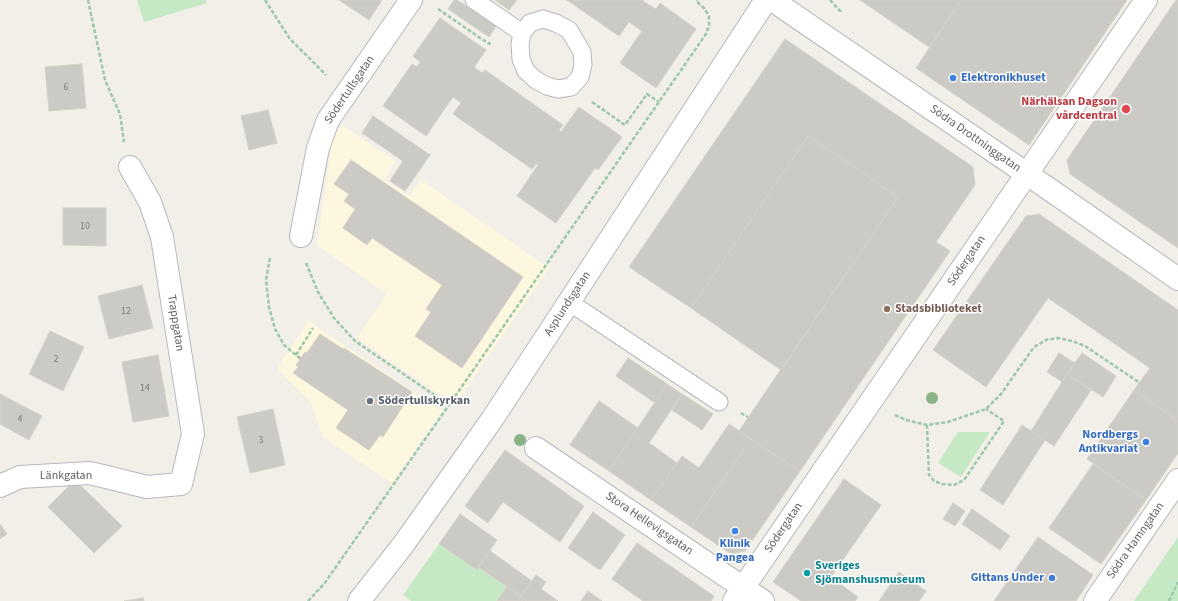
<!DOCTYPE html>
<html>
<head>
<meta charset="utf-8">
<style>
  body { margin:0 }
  canvas { display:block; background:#f1efe8 }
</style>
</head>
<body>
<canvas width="1178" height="601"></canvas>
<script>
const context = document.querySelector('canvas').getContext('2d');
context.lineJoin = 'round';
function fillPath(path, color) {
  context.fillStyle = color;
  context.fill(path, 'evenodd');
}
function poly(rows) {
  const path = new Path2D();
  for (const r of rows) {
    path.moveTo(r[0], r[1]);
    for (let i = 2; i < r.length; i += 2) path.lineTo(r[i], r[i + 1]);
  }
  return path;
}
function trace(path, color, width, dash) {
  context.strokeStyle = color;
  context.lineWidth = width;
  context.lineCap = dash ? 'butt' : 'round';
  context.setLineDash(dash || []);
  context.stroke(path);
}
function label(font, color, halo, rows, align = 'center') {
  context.font = font + ' "Source Sans 3",sans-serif';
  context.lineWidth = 3;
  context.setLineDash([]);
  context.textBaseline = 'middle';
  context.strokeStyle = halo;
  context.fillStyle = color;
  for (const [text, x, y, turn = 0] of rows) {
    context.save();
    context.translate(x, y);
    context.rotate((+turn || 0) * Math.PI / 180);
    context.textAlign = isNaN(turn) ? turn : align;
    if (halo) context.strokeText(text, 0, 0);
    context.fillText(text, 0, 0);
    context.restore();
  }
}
fillPath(poly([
  [342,125,395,161,384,180,409,196,421,180,549,268,455,405,357,338,387,294,317,245,332,139],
  [308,321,442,411,392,483,323,437,311,403,277,369]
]), '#fef7e0');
fillPath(poly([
  [137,0,206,0,207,3,144,22],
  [958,432,990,432,961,477,938,463],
  [1178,537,1178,601,1134,601],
  [439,544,476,570,478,567,507,587,497,601,411,601,403,595]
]), '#c5e8c5');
const building = poly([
  [339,0,382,0,369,20,339,0],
  [454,0,457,0,496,26,489,37,448,9,454,0],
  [495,0,517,0,509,10,495,0],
  [567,0,644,0,643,1,656,9,660,3,696,29,656,88,620,63,642,31,629,22,619,36,567,0],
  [860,0,961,0,929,47,860,0],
  [961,0,1127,0,1029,145,916,68,961,0],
  [1176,0,1178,0,1178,248,1070,174,1067,160,1176,0],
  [440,18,486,50,474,67,482,73,485,70,563,125,559,130,561,132,579,107,622,137,598,170,595,168,556,223,517,196,538,165,536,164,532,169,453,114,461,103,453,97,426,136,383,106,412,64,417,67,420,62,413,56,440,18],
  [785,39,973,167,975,185,936,242,950,251,800,471,739,431,898,197,808,136,691,308,629,267,785,39],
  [82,64,86,108,49,111,45,67,82,64],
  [268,110,277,143,249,150,241,116,268,110],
  [373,116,430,155,405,191,390,181,403,161,362,133,373,116],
  [808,136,898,197,781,370,691,308,808,136],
  [351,160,523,277,462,368,415,336,431,312,426,309,442,285,372,238,367,245,343,228,355,209,344,201,349,194,334,184,351,160],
  [63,208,106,208,106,246,63,245,63,208],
  [1039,214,1178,310,1178,421,1134,390,1150,368,1048,298,986,387,933,350,1026,216,1039,214],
  [142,285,153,328,109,339,98,296,142,285],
  [50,331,84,347,63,391,29,374,50,331],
  [320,334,343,349,344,348,412,392,383,437,380,435,369,450,336,428,348,410,293,373,298,367,296,365,305,352,307,353,320,334],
  [1059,353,1075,363,1062,382,1047,372,1059,353],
  [1082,353,1116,376,1103,397,1067,374,1082,353],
  [158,355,169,416,133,422,122,362,158,355],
  [628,358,667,384,655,403,616,376,628,358],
  [1067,374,1091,390,1054,446,1031,431,1067,374],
  [667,384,682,394,649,443,677,463,651,500,609,471,667,384],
  [1134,390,1178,421,1178,453,1146,500,1087,459,1134,390],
  [0,394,42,416,29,440,0,424,0,394],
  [682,394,713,414,702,430,672,410,682,394],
  [599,401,638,428,609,471,570,445,599,401],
  [273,409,285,465,250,473,237,417,273,409],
  [729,424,751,439,691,527,651,500,682,456,699,468,729,424],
  [1022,425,1045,440,1003,505,980,490,1022,425],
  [751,439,800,471,745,551,731,554,691,527,751,439],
  [505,450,584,506,560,542,503,502,488,523,465,506,505,450],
  [1093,464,1146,500,1101,564,1049,528,1093,464],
  [844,479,881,505,831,577,858,597,855,601,801,601,773,582,844,479],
  [75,480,122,526,94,553,48,507,75,480],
  [953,503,965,511,955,526,943,519,953,503],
  [972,509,1010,536,1000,550,962,524,972,509],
  [593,512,625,535,600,570,568,548,593,512],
  [460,514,497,540,477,570,439,544,460,514],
  [0,524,7,534,0,539,0,524],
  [1038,537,1093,575,1076,601,994,601,1038,537],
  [637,543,714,596,711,601,643,601,612,579,637,543],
  [490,551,532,581,521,596,478,567,490,551],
  [899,572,926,591,919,601,879,601,899,572],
  [536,575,546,582,541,589,558,601,527,601,521,596,536,575],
  [507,587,521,596,527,601,497,601,507,587],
  [588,591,602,601,581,601,588,591],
  [143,598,144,601,124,601,143,598]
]);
fillPath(building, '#cccac5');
trace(building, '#d6d1c6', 1);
const service = poly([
  [474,0,522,33],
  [543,19,556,23,569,30,582,52,583,65,580,77,571,87,558,89,547,86,536,80,526,71,521,59,520,44,522,33,530,23,543,19],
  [569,302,719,402]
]);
const minor = poly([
  [772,0,1049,189,1178,279],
  [301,236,318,148,328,120,411,0],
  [536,448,763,601],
  [0,486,20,477,90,473,147,487,181,484,193,434,162,237,150,202,130,167],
  [734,601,1146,0],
  [1095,601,1178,480]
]);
const tertiary = poly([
  [359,601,403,545,493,418,569,302,766,0]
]);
trace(service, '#b5b8bc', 19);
trace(minor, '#b5b8bc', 24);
trace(tertiary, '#b5b8bc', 24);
trace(poly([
  [88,0,105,80,120,114,124,142],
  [265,0,290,39,326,75],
  [830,0,842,13],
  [438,9,489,44,491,41],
  [592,102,625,125,647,94,659,102],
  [270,258,266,280,269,307,275,329,284,345,301,359],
  [306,263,318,292,334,318,355,341,449,405],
  [296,355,313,328],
  [741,413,748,417],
  [895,415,906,420,927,425,948,422,986,409,1001,394,1034,347,1046,340,1058,338,1072,341,1085,346,1140,383],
  [927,425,929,475,934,481,942,484,954,485,964,480,1004,421,986,409],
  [308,601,324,584,449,405,706,34,709,26,709,16,704,8,696,1,697,0],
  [1169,601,1178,582]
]), '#9cc7a9', 2.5, [4, 2]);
trace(service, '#fff', 17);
trace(minor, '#fff', 22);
trace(tertiary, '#fff', 22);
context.fillStyle = '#89b387';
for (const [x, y] of [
  [932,398],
  [520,440]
]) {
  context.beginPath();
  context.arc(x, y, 6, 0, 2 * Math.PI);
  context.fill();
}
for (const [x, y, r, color] of [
  [953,78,4,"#3f7fe0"],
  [1126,109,5,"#e0444e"],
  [887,309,4,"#8d6e63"],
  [370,401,4,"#6b7280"],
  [1146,442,4,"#3f7fe0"],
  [735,531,4,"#3f7fe0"],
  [807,573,4,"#0f9aa8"],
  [1052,578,4,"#3f7fe0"]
]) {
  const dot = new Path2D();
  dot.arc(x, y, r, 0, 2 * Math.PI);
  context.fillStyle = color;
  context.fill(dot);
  trace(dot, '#fff', 1.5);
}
label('10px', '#7a7d7f', null, [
  ["6",66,88],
  ["10",85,227],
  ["12",126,312],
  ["2",56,360],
  ["14",145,389],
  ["4",20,420],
  ["3",261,441]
]);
label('bold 12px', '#366cbe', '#fff', [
  ["Elektronikhuset",961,78,"left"],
  ["Nordbergs",1138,435],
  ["Antikvariat",1138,449],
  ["Klinik",735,544,"center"],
  ["Pangea",735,558,"center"],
  ["Gittans Under",1044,578]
], 'right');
label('12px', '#5f6368', '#fff', [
  ["Södertullsgatan",350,90,-56],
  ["Södra Drottninggatan",975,139,35],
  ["Södergatan",967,261,-56],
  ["Asplundsgatan",568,304,-57],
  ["Trappgatan",175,323,81],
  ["Länkgatan",66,476],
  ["Stora Hellevigsgatan",649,524,34],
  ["Södergatan",784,528,-56],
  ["Södra Hamngatan",1136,541,-55]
]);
label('bold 12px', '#be3a42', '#fff', [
  ["Närhälsan Dagson",1117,102],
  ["vårdcentral",1117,116]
], 'right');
label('bold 12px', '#785e54', '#fff', [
  ["Stadsbiblioteket",895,309]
], 'left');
label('bold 12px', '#5b616d', '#fff', [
  ["Södertullskyrkan",378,401]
], 'left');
label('bold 12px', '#0d838f', '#fff', [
  ["Sveriges",815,566],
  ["Sjömanshusmuseum",815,580]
], 'left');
</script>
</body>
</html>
